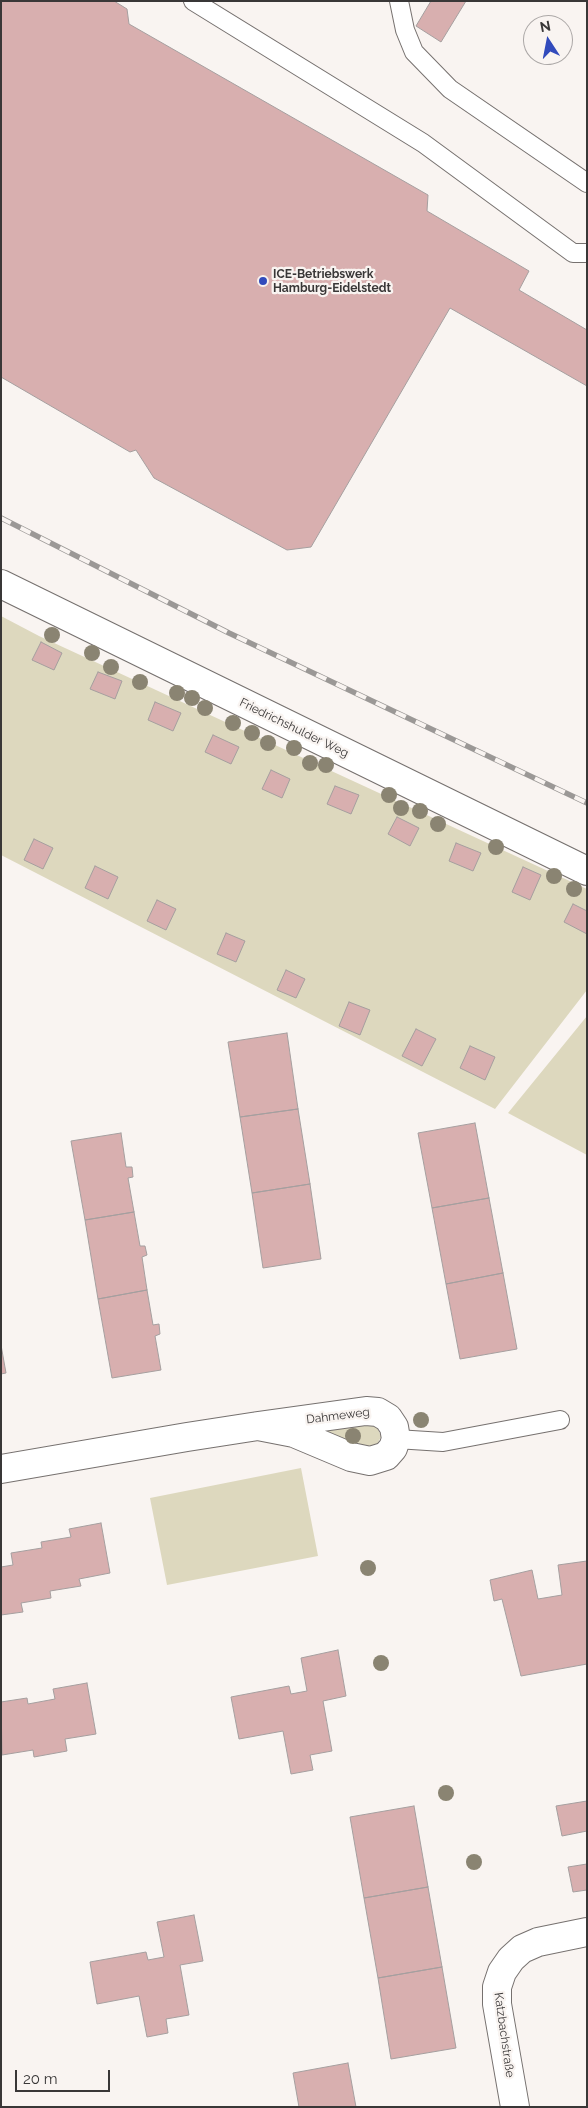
<!DOCTYPE html>
<html>
<head>
<meta charset="utf-8">
<style>
  body { margin:0 }
  #map { position:relative; width:588px; height:2108px; overflow:hidden; background:#f9f4f1; font-family:Raleway,sans-serif }
  canvas { display:block }
  .frame { position:absolute; inset:0; border:2px solid #393737; pointer-events:none }
  .north { position:absolute; left:523px; top:15px; width:50px; height:50px; box-sizing:border-box; background:#f9f4f1; border:1px solid #aca8a7; border-radius:50%; rotate:349deg; font-size:14px; font-weight:700; line-height:20px; text-align:center; color:#393737 }
  .north::after { content:''; display:block; margin:auto; width:18px; height:22px; background:#324bbc; clip-path:polygon(50% 0,100% 100%,50% 72%,0 100%) }
  .scale { position:absolute; left:15px; top:2070px; width:95px; height:22px; box-sizing:border-box; border:2px solid #393737; border-top:0; padding-left:6px; font-size:15px; line-height:18px; white-space:nowrap; color:#393737; -webkit-text-stroke:4px #f9f4f1; paint-order:stroke }
</style>
</head>
<body>
<div id="map">
<canvas width="588" height="2108"></canvas>
<div class="frame"></div>
<div class="north">N</div>
<div class="scale">20 m</div>
</div>
<script>
const context = document.querySelector('canvas').getContext('2d');
context.lineJoin = 'round';
function fillPath(path, color) {
  context.fillStyle = color;
  context.fill(path, 'evenodd');
}
function poly(rows) {
  const path = new Path2D();
  for (const r of rows) {
    path.moveTo(r[0], r[1]);
    for (let i = 2; i < r.length; i += 2) path.lineTo(r[i], r[i + 1]);
  }
  return path;
}
function trace(path, color, width, dash) {
  context.strokeStyle = color;
  context.lineWidth = width;
  context.lineCap = dash ? 'butt' : 'round';
  context.setLineDash(dash || []);
  context.stroke(path);
}
function label(font, color, halo, rows, align = 'center') {
  context.font = font + ' Raleway,sans-serif';
  context.lineWidth = 4.5;
  context.setLineDash([]);
  context.textBaseline = 'middle';
  context.strokeStyle = halo;
  context.fillStyle = color;
  for (const [text, x, y, turn = 0] of rows) {
    context.save();
    context.translate(x, y);
    context.rotate((+turn || 0) * Math.PI / 180);
    context.textAlign = isNaN(turn) ? turn : align;
    if (halo) context.strokeText(text, 0, 0);
    context.fillText(text, 0, 0);
    context.restore();
  }
}
fillPath(poly([
  [1,616,39,636,587,889,587,990,495,1109,1,855],
  [587,1016,587,1155,508,1113],
  [367,1422,377,1426,381,1437,376,1446,366,1449,326,1431,326,1430],
  [301,1468,318,1556,167,1585,150,1498]
]), '#ddd8be');
const building = poly([
  [1,1,114,1,127,9,129,24,428,195,427,211,529,271,519,290,587,330,587,386,450,308,311,547,287,550,154,478,136,450,130,452,1,377,1,1],
  [431,1,466,1,441,42,416,26,431,1],
  [41,642,62,653,54,670,32,660,41,642],
  [98,672,122,681,115,699,90,689,98,672],
  [155,702,181,713,173,731,148,720,155,702],
  [213,735,239,747,231,764,205,752,213,735],
  [271,770,290,779,282,798,262,789,271,770],
  [335,786,359,795,351,814,327,804,335,786],
  [397,817,419,828,410,846,388,834,397,817],
  [34,839,53,848,43,869,24,860,34,839],
  [456,843,481,853,473,871,449,861,456,843],
  [95,866,118,877,108,899,85,888,95,866],
  [523,867,541,875,530,900,512,892,523,867],
  [157,900,176,909,166,930,147,921,157,900],
  [573,904,587,911,587,934,564,922,573,904],
  [226,933,245,941,236,962,217,954,226,933],
  [286,970,305,979,296,998,277,990,286,970],
  [349,1002,370,1010,360,1035,339,1026,349,1002],
  [416,1029,436,1039,422,1066,402,1056,416,1029],
  [287,1033,298,1109,240,1117,228,1042,287,1033],
  [470,1046,495,1057,485,1080,460,1068,470,1046],
  [298,1109,310,1184,252,1193,240,1117,298,1109],
  [475,1123,489,1198,432,1208,418,1133,475,1123],
  [121,1133,126,1167,132,1167,133,1177,128,1178,134,1212,85,1220,71,1141,121,1133],
  [310,1184,321,1259,263,1268,252,1193,310,1184],
  [489,1198,503,1273,446,1284,432,1208,489,1198],
  [134,1212,140,1246,145,1246,147,1255,142,1257,147,1290,98,1299,85,1220,134,1212],
  [503,1273,517,1349,460,1359,446,1284,503,1273],
  [147,1290,153,1325,159,1324,160,1334,155,1336,161,1370,112,1378,98,1299,147,1290],
  [1,1345,6,1373,1,1374,1,1345],
  [101,1523,110,1573,79,1579,81,1586,50,1591,51,1598,21,1603,23,1612,1,1615,1,1567,13,1565,11,1553,42,1548,41,1542,71,1537,69,1529,101,1523],
  [587,1561,587,1664,521,1676,502,1599,494,1601,490,1580,532,1570,538,1599,562,1595,558,1565,587,1561],
  [338,1650,346,1696,323,1701,332,1751,310,1755,313,1770,291,1774,283,1731,239,1739,231,1697,289,1686,291,1694,307,1691,301,1658,338,1650],
  [87,1683,96,1734,65,1739,67,1751,34,1757,33,1750,2,1755,1,1702,27,1698,28,1704,55,1699,53,1689,87,1683],
  [587,1801,587,1831,562,1836,556,1806,587,1801],
  [414,1806,428,1887,364,1898,350,1817,414,1806],
  [587,1864,587,1890,573,1892,568,1867,587,1864],
  [428,1887,442,1967,378,1978,364,1898,428,1887],
  [194,1915,203,1961,180,1965,189,2015,166,2019,168,2033,147,2037,139,1996,97,2004,90,1962,146,1952,148,1960,164,1957,157,1922,194,1915],
  [442,1967,456,2048,391,2059,378,1978,442,1967],
  [348,2063,356,2107,299,2107,293,2073,348,2063]
]);
fillPath(building, '#d8afaf');
trace(building, '#a59f9f', 1);
const lane = poly([
  [193,1,423,143,573,253,587,253],
  [399,1,405,30,414,52,450,89,587,183],
  [396,1439,443,1442,560,1420]
]);
const street = poly([
  [1,584,587,871],
  [1,1469,187,1437,258,1426,366,1411,378,1412,388,1418,394,1427,396,1439,393,1448,386,1456,370,1461,351,1457,294,1433,258,1426],
  [515,2107,497,2004,497,1987,502,1972,511,1959,522,1949,538,1942,587,1932]
]);
trace(lane, '#76716f', 20);
trace(street, '#76716f', 30);
trace(lane, '#fff', 18);
trace(street, '#fff', 28);
const rail = poly([
  [1,518,229,633,587,803]
]);
trace(rail, '#9b9896', 5.5);
trace(rail, '#f9f4f1', 4, [11]);
context.fillStyle = '#8a8472';
for (const [x, y] of [
  [52,635],
  [92,653],
  [111,667],
  [140,682],
  [177,693],
  [192,698],
  [205,708],
  [233,723],
  [252,733],
  [268,743],
  [294,748],
  [310,763],
  [326,765],
  [389,795],
  [401,808],
  [420,811],
  [438,824],
  [496,847],
  [554,876],
  [574,889],
  [421,1420],
  [353,1436],
  [368,1568],
  [381,1663],
  [446,1793],
  [474,1862]
]) {
  context.beginPath();
  context.arc(x, y, 8, 0, 2 * Math.PI);
  context.fill();
}
for (const [x, y, r, color] of [
  [263,281,5,"#324bbc"]
]) {
  const dot = new Path2D();
  dot.arc(x, y, r, 0, 2 * Math.PI);
  context.fillStyle = color;
  context.fill(dot);
  trace(dot, '#f9f4f1', 2);
}
label('bold 12px', '#393737', '#f9f4f1', [
  ["ICE-Betriebswerk",273,274],
  ["Hamburg-Eidelstedt",273,288]
], 'left');
label('12px', '#393737', '#f9f4f1', [
  ["Friedrichshulder Weg",294,728,26],
  ["Dahmeweg",338,1416,-7],
  ["Katzbachstraße",504,2035,82]
]);
</script>
</body>
</html>
